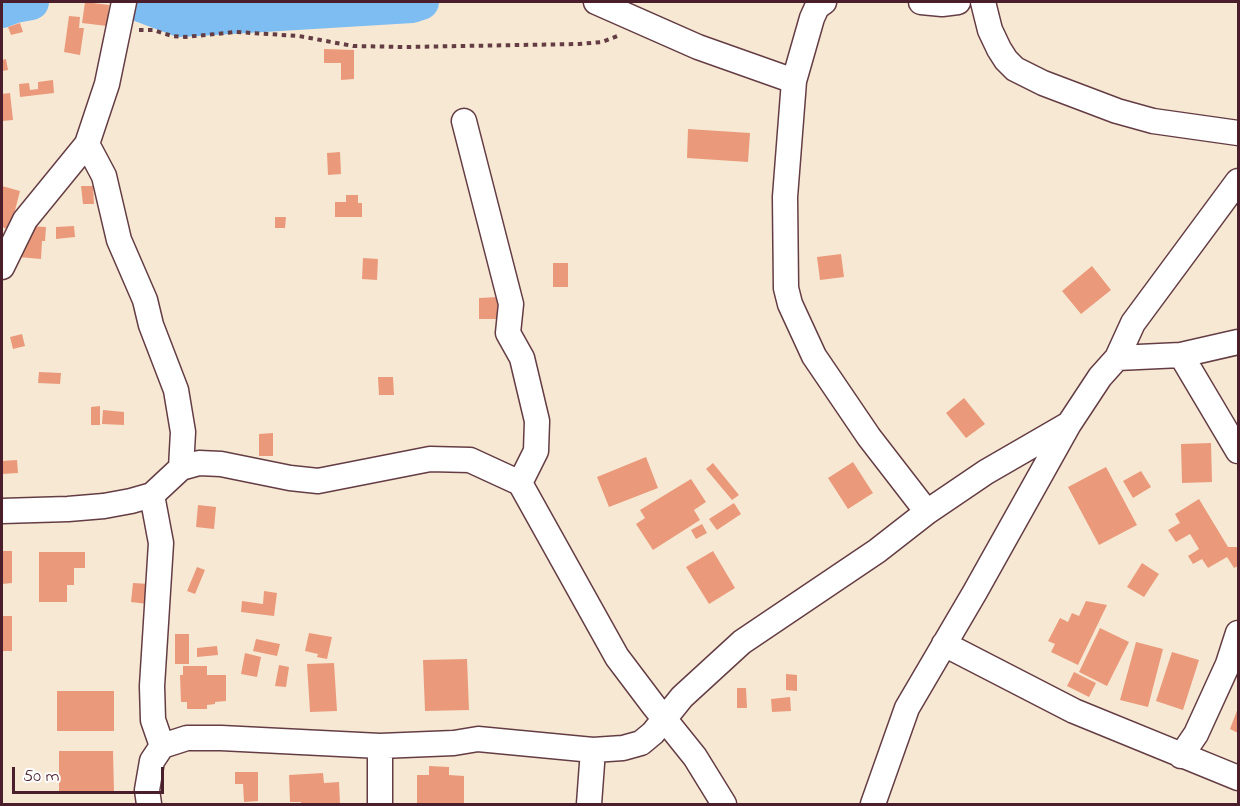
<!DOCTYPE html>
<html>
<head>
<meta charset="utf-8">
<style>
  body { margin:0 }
  #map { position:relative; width:1240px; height:806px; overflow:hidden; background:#f7e8d3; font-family:"Indie Flower",sans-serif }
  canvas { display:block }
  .frame { position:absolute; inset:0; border:3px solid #4a1f2b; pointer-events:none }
  .scale { position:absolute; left:12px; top:767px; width:152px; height:27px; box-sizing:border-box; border:3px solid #4a1f2b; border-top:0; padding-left:8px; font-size:18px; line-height:21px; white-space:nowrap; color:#4a1f2b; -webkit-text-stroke:4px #fff; paint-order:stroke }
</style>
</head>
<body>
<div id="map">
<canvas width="1240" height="806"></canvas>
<div class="frame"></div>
<div class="scale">50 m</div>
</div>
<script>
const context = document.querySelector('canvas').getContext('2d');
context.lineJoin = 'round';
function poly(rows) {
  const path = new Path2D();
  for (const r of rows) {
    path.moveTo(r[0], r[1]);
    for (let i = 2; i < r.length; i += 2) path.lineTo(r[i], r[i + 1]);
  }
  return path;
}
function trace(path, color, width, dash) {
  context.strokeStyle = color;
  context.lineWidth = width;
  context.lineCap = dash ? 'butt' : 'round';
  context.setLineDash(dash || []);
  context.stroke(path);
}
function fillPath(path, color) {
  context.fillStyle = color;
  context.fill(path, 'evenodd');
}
trace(poly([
  [162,13,177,2]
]), '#7ebdf2', 6);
trace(poly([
  [135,2,180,19,412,5,421,2],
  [2,10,15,5,31,2]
]), '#7ebdf2', 36);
fillPath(poly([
  [85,2,109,5,107,26,82,23],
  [69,16,80,17,79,28,84,28,80,55,64,52],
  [20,23,23,32,11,35,8,27],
  [324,49,354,50,354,79,341,80,341,63,324,63],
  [6,59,8,70,2,71,2,60],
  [53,80,54,93,20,97,19,84,29,83,30,90,38,89,38,82],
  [10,93,13,120,2,121,2,94],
  [688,129,750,133,748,162,687,158],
  [340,152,341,174,328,175,327,153],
  [2,186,20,191,10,230,2,227],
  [81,186,93,186,94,204,83,204],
  [346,195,358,195,358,203,362,203,362,217,335,217,335,202,346,202],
  [275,217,286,217,285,228,275,228],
  [27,226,46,227,45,241,42,241,41,259,18,257],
  [74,226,75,237,56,239,56,227],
  [841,254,844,277,820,280,817,257],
  [363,258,378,259,377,280,362,279],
  [553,263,568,263,568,287,553,287],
  [1092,266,1111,290,1081,314,1062,291],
  [498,297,498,319,479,319,479,298],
  [22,334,25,346,13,349,10,337],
  [39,372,61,373,60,384,38,383],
  [378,377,393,377,394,395,379,395],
  [964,398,985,424,966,438,946,413],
  [100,406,100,425,91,425,91,407],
  [103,410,124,412,124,425,102,424],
  [273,433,273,456,259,456,259,434],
  [1211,443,1212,482,1182,483,1181,444],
  [646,457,658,488,609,507,597,477],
  [17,460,18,473,2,474,2,461],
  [853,462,873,493,848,509,828,478],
  [713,463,739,495,732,500,706,469],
  [1106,467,1137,525,1099,545,1068,487],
  [1141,471,1151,487,1133,498,1123,481],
  [691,479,706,502,694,510,700,520,653,550,636,524,645,518,640,510],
  [1199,499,1228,547,1238,547,1238,566,1234,568,1227,557,1208,568,1202,559,1193,564,1188,556,1199,549,1190,534,1176,542,1168,530,1180,523,1175,514],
  [734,503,741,514,717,530,709,519],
  [198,505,216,507,214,529,196,527],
  [702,524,707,533,696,539,691,530],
  [2,551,12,551,12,583,2,584],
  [713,551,735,588,709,604,686,567],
  [39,552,85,552,85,568,74,568,74,585,67,585,67,602,39,602],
  [1142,563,1159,574,1144,597,1127,587],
  [197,567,205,570,195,594,187,591],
  [133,583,150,584,148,604,131,602],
  [264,591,277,593,274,616,241,612,242,601,263,604],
  [1086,601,1107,605,1078,665,1051,652,1055,644,1048,641,1060,618,1068,622,1072,613,1079,616],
  [2,616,12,616,12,651,2,651],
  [1100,628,1129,642,1107,686,1079,672],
  [309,633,332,637,327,659,317,657,318,654,305,651],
  [175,634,189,634,189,664,175,664],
  [256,639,280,644,277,656,253,651],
  [1136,642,1163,649,1148,707,1120,700],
  [217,646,218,655,197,657,197,648],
  [1172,652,1199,660,1183,710,1156,701],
  [245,653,261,657,257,677,241,674],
  [467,659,469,710,425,711,423,660],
  [334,663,337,711,310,712,307,664],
  [279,665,289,667,286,687,275,686],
  [183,666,207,666,207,675,226,675,226,701,215,702,215,704,207,705,207,709,187,709,187,702,181,702,180,675,183,675],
  [1074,672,1096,683,1089,697,1067,686],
  [786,674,797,675,797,691,786,690],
  [737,688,746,688,747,708,737,708],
  [57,691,114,691,114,731,57,731],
  [790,697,791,711,772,712,771,699],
  [1238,708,1238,733,1230,729],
  [59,751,113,751,114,791,59,791],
  [429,766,449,767,449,775,464,776,464,804,417,804,417,775,429,775],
  [235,772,258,772,258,801,244,802,243,784,235,784],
  [323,773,324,783,339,782,340,804,301,804,301,802,290,802,289,775]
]), '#ea9a7b');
const minor = poly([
  [596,2,698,47,794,81],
  [824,2,817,7,812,18,794,81,785,197,786,288,790,304,814,356,869,437,927,512],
  [921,2,942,4,958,2],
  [983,2,990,30,999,49,1006,60,1015,69,1043,83,1117,111,1153,121,1238,133],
  [464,121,511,304,508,333,522,358,537,421,536,451,520,483],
  [87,144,104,176,119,240,145,300,151,325,176,390,183,432,181,468],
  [2,267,25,220,87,144,107,84,124,2],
  [1181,355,1238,451],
  [1117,358,1181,355,1238,342],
  [152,495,161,543,152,686,153,720,162,746],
  [2,511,68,509,104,506,131,501,152,495,181,468,199,463,221,464,290,478,318,481,430,459,470,460,520,483,617,657,654,706,695,757,724,804],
  [944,644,1074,711,1238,778],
  [1181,756,1196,734,1228,664,1238,633],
  [149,804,147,790,152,761,162,746,187,738,221,738,380,746,454,743,478,739,593,750,623,748,641,743,653,733,682,697,742,642,877,551,927,512,986,472,1069,424],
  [380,804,380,746],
  [589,804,593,750],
  [873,804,907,708,975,592,1069,424,1100,377,1117,358,1133,323,1238,181]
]);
trace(minor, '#643d44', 27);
trace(poly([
  [139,30,153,30,172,36,185,37,236,32,299,36,353,46,404,47,579,44,602,42,620,35]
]), '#643d44', 4, [4.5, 4.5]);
trace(minor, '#fff', 24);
</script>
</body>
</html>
